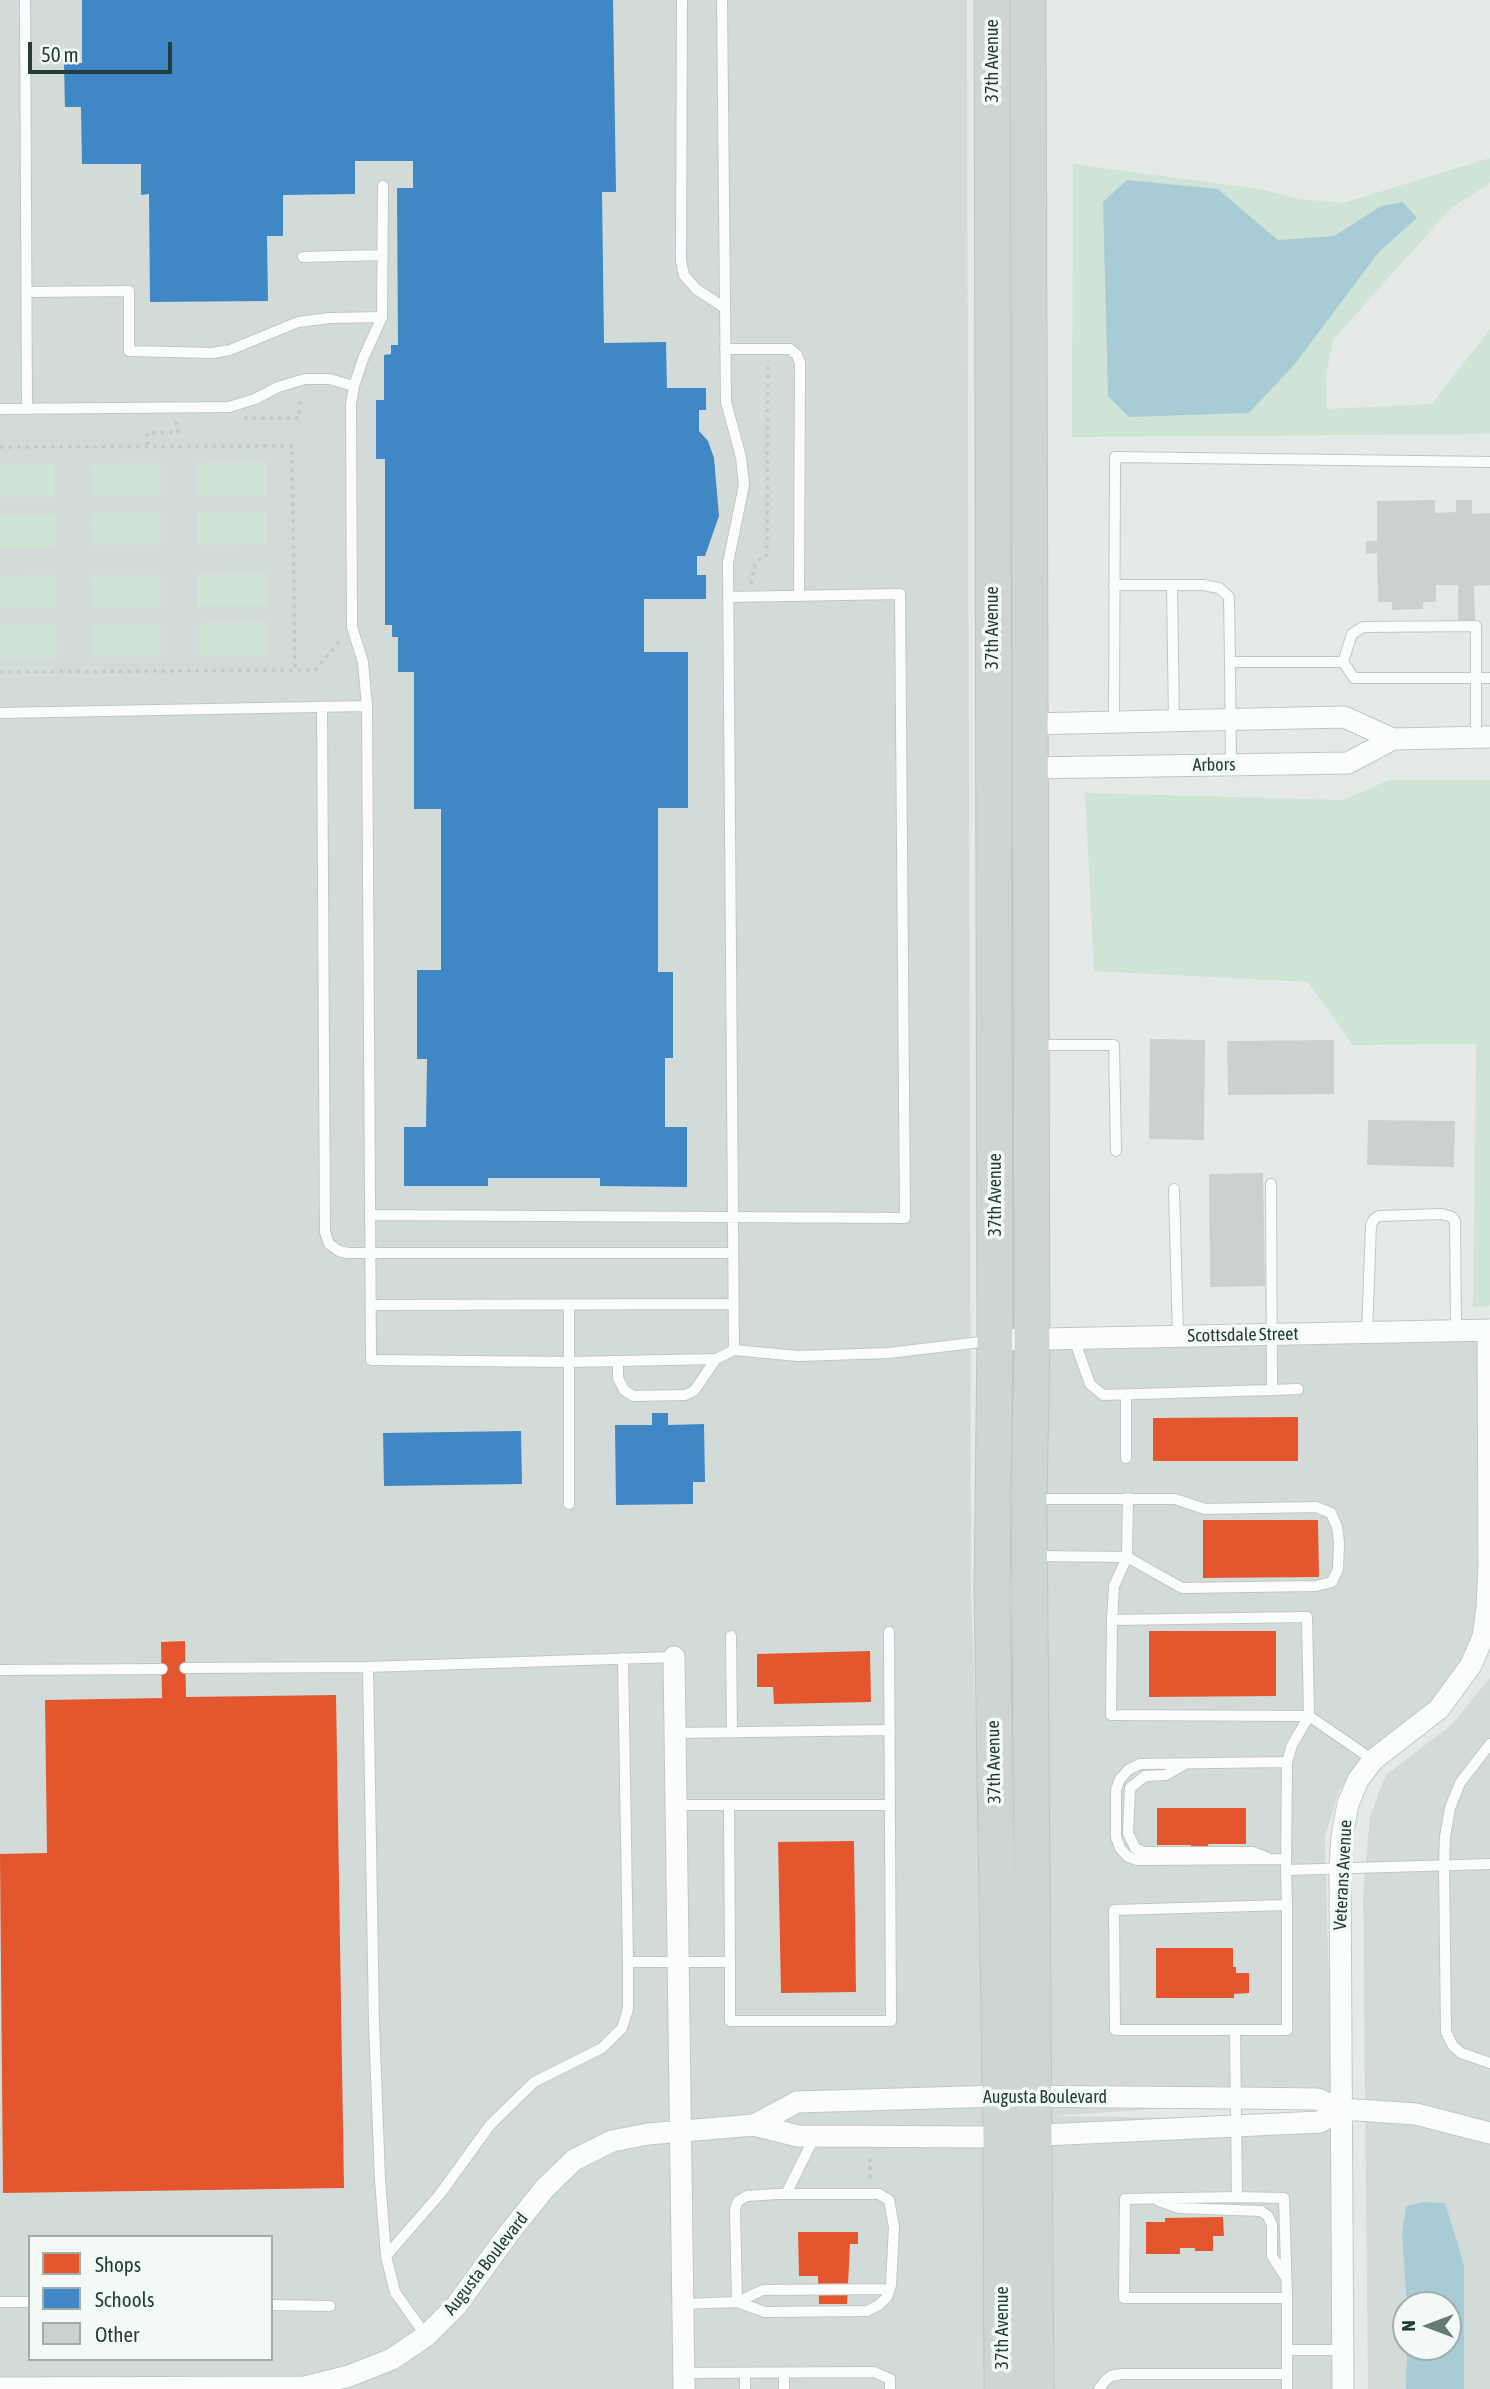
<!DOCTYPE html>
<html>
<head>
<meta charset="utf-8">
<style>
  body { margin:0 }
  #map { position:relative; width:1490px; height:2389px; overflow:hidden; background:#e5eae8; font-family:"Asap Condensed",sans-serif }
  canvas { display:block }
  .legend { position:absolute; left:28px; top:2235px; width:245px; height:126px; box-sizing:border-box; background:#f3f9f7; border:2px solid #a0aeab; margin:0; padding:9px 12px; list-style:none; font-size:21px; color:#233d39 }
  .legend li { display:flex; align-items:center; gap:14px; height:35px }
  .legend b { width:35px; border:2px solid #a0aeab }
  .north { position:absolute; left:1392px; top:2291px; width:70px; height:70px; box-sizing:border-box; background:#f3f9f7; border:2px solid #a0aeab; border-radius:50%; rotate:270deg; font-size:19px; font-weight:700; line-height:28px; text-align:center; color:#233d39 }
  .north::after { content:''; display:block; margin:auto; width:24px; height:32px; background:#677a76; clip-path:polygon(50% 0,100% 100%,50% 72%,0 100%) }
  .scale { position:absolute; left:28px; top:42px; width:144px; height:32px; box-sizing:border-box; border:4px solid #233d39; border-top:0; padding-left:9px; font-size:21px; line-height:24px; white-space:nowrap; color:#233d39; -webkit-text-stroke:5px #f3f9f7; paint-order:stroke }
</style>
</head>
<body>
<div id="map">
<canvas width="1490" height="2389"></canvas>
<ul class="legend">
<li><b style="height:19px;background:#e4572e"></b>Shops</li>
<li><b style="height:19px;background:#3f88c5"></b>Schools</li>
<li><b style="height:19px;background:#ccd1cf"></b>Other</li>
</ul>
<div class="north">N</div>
<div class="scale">50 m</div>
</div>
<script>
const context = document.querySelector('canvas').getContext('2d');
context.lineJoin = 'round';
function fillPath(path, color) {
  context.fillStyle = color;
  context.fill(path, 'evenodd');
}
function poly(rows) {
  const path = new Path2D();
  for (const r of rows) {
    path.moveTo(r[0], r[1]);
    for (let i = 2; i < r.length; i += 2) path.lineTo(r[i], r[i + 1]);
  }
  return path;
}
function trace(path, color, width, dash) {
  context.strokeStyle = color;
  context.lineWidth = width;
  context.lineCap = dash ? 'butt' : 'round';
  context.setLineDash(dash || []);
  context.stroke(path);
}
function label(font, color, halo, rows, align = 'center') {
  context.font = font + ' "Asap Condensed",sans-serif';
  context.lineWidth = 7;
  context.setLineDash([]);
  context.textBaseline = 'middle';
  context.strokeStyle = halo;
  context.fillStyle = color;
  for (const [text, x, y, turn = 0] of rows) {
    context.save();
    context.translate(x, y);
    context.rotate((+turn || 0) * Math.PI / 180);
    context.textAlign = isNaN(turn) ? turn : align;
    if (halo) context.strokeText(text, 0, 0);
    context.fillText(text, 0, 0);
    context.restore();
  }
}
fillPath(poly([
  [0,0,967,0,971,1592,992,2148,993,2389,0,2389],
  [30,2237,271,2237,271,2359,30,2359],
  [1484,1339,1481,1566,1476,1632,1452,1678,1421,1716,1361,1759,1339,1791,1325,1837,1332,2097,1053,2116,1335,2120,1337,2389,1044,2389,1037,1345],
  [1490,1678,1490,2389,1368,2389,1363,1894,1370,1816,1386,1775,1451,1725],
  [1406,2305,1448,2305,1448,2347,1406,2347]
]), '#d3dbd8');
fillPath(poly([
  [1490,158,1490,183,1450,209,1333,340,1326,376,1327,409,1432,404,1490,329,1490,434,1072,437,1073,164,1259,189,1300,199,1343,203],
  [1218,189,1278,240,1334,236,1381,206,1403,202,1416,218,1379,252,1295,364,1249,413],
  [266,462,266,495,197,496,197,463],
  [161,463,161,496,92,496,91,464],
  [54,464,54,497,0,497,0,465],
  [161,512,161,545,92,545,91,513],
  [197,512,266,512,267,544,198,545],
  [0,514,55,514,55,547,0,547],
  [198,574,267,574,267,606,198,607],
  [56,575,56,608,0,608,0,576],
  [91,575,161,575,161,607,92,608],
  [268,622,268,655,199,656,199,623],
  [161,624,161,657,92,657,92,625],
  [0,625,56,625,57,658,0,658],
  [1389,780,1490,780,1490,1306,1473,1307,1476,1044,1353,1045,1308,982,1094,971,1085,793,1343,800]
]), '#cfe3d6');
fillPath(poly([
  [1127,180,1218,189,1278,240,1334,236,1381,206,1403,202,1417,218,1379,252,1295,364,1249,413,1129,417,1108,396,1103,202],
  [1424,2202,1445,2203,1464,2265,1464,2389,1406,2389,1407,2347,1448,2347,1448,2305,1407,2305,1402,2234,1406,2206]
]), '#a7ccd6');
fillPath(poly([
  [1298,1417,1298,1461,1153,1461,1153,1418],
  [1203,1520,1318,1520,1319,1577,1203,1578],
  [1149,1631,1276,1631,1276,1696,1149,1697],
  [185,1641,186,1697,336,1695,344,2188,3,2193,0,1854,47,1853,45,1700,162,1698,161,1642],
  [870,1651,871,1702,774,1704,773,1687,757,1687,757,1654],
  [1157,1808,1246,1808,1246,1844,1208,1844,1208,1849,1191,1849,1191,1845,1157,1845],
  [854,1841,856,1992,781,1993,778,1842],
  [1156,1948,1233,1948,1233,1967,1236,1967,1236,1973,1249,1973,1249,1993,1234,1994,1234,1998,1156,1998],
  [1223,2217,1224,2236,1213,2236,1213,2251,1195,2251,1195,2248,1180,2248,1180,2254,1146,2254,1146,2222,1165,2222,1165,2218],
  [798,2232,858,2232,858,2244,850,2244,847,2304,819,2304,818,2276,799,2276]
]), '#e4572e');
fillPath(poly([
  [82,0,613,0,616,192,602,192,604,343,666,342,667,388,706,388,706,410,699,410,699,431,708,441,714,458,719,516,705,556,697,556,697,575,706,575,706,599,644,599,644,652,688,652,688,808,658,808,658,972,673,972,673,1058,665,1058,665,1127,687,1127,687,1187,600,1186,600,1178,488,1178,488,1186,404,1186,404,1127,426,1127,427,1059,417,1059,417,970,441,970,441,809,414,809,414,672,398,672,398,637,392,637,392,625,385,625,385,459,376,459,376,400,384,400,384,355,391,354,391,345,398,345,397,188,413,188,413,161,355,161,355,194,283,195,283,236,267,236,268,301,150,302,149,194,141,195,141,164,82,164,81,107,65,107,64,64,82,63],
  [652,1413,668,1413,668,1425,704,1424,705,1482,693,1482,693,1504,616,1505,615,1425,652,1425],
  [521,1431,522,1484,384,1486,383,1433]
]), '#3f88c5');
fillPath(poly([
  [1435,500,1435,513,1456,512,1456,500,1472,500,1472,514,1490,513,1490,585,1474,586,1475,621,1458,621,1458,585,1436,585,1436,602,1423,602,1423,609,1392,610,1392,602,1378,602,1377,553,1366,554,1366,541,1377,541,1377,501],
  [1150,1039,1205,1040,1204,1140,1149,1139],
  [1334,1040,1334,1094,1228,1095,1227,1041],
  [1368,1120,1455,1121,1454,1167,1367,1165],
  [1263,1173,1265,1286,1210,1287,1209,1174]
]), '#ccd1cf');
const service = poly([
  [25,0,27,408],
  [682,0,681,261,684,275,696,289,725,308],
  [722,0,726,402,741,457,744,485,728,563,734,1350,798,1356,889,1353,989,1341],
  [303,257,383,255],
  [27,292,129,291,129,351,212,353,230,350,298,322,330,318,382,317,383,186],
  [382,317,363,359,354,386,351,404,352,627,363,662,367,706,371,1360,569,1362,569,1305],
  [725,349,790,349,797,355,800,363,799,596],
  [0,409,229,407,255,399,278,387,305,379,329,379,354,386],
  [1114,585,1203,585,1219,588,1229,597,1230,662],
  [1172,585,1174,721],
  [1343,662,1352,634,1363,627,1476,626,1476,737],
  [322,707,325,1232,329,1244,339,1251,348,1253,733,1253],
  [0,713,367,706],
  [1114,722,1115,457,1490,462],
  [1231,765,1230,662,1343,662,1354,678,1490,678],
  [1036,1045,1114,1045,1116,1151],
  [1174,1189,1178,1336],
  [370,1215,905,1218,900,594,728,597],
  [371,1305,733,1304],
  [1367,1332,1371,1225,1374,1219,1379,1216,1442,1214,1452,1217,1455,1221,1456,1330],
  [1074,1339,1090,1384,1103,1395,1272,1390,1271,1184],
  [618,1361,618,1378,624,1390,633,1396,685,1395,694,1391,716,1359],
  [1272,1390,1298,1389],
  [1126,1395,1126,1458],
  [1034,1499,1175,1499,1205,1509,1316,1507,1331,1513,1337,1527,1339,1542,1338,1569,1332,1582,1316,1586,1182,1588,1127,1557,1035,1556],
  [569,1504,569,1362,716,1359,734,1350],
  [1112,1620,1114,1586,1127,1557,1128,1498],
  [731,1636,732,1732],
  [623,1658,628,1962],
  [185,1668,368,1667],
  [0,1670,162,1669],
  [675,1733,890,1730],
  [1490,1744,1460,1783,1450,1808,1445,1837,1444,1865,1446,2032,1453,2046,1461,2053,1490,2063],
  [1185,1764,1166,1775,1145,1776,1130,1788,1128,1833,1135,1848,1144,1852,1252,1852,1266,1857],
  [676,1805,890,1805],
  [729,1805,730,1962],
  [1286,1859,1137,1860,1127,1856,1120,1848,1116,1837,1116,1790,1120,1779,1128,1770,1140,1764,1287,1762],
  [1286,1870,1490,1864],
  [1287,1905,1114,1910,1115,2030,1287,2030,1287,1905,1286,1870,1287,1762,1292,1745,1309,1716,1307,1617,1112,1620,1111,1715,1309,1716,1373,1760],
  [1235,2030,1237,2197],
  [786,2194,815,2136],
  [1237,2197,1284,2198,1287,2298,1124,2298,1125,2199,1237,2197],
  [1159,2201,1179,2208,1261,2211,1268,2216,1272,2225,1272,2256,1285,2276],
  [386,2256,380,2180,374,2023,368,1667,674,1657],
  [1287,2298,1287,2389],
  [0,2302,30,2302],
  [737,2302,763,2290,890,2289],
  [683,2304,737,2302,735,2209,738,2201,747,2196,777,2194,879,2194,889,2200,894,2227,891,2285,887,2297,879,2305,867,2311,765,2312,737,2302],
  [271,2305,330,2306],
  [426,2336,395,2292,386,2256,440,2194,490,2125,534,2082,602,2048,622,2028,628,2009,628,1962,730,1962,730,2021,891,2021,889,1632],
  [1287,2350,1343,2350],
  [683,2373,874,2372,890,2379,890,2389],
  [745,2373,745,2389],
  [784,2373,784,2389],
  [1099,2389,1105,2381,1111,2376,1122,2374,1287,2374]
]);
const minor = poly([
  [1028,724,1344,717,1393,739,1490,737],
  [1029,768,1348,763,1393,739],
  [995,1340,1490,1330],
  [674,1657,684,2389],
  [754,2125,797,2102,999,2096,1236,2098,1317,2099,1341,2109,1416,2114,1490,2133],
  [0,2388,305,2387,349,2376,392,2359,426,2336,456,2306,509,2233,545,2188,574,2160,612,2141,648,2134,754,2125,798,2136,1001,2137,1320,2122,1341,2109],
  [1343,2389,1340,1868,1342,1836,1348,1804,1358,1780,1373,1760,1439,1709,1471,1665,1483,1637,1487,1608,1489,1566,1488,1330]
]);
const primary = poly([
  [992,0,995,1340,992,1591,1001,2137,1002,2389],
  [1028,0,1032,1340,1029,1499,1036,2389]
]);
trace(service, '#c2c7c5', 12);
trace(minor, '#c2c7c5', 23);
trace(primary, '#bdc6c4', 37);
trace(poly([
  [244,418,299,418,300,396],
  [148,445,147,433,178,432,177,423,175,423],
  [0,447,292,446,295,670],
  [751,584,755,563,762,557,767,555,768,361],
  [0,672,315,670,341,640],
  [870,2158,870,2181]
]), '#c2cac8', 3.5, [3.5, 5]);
trace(service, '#fbfcfc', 10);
trace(minor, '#fbfcfc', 21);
trace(primary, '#ced6d4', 35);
label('18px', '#233d39', '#f3f9f7', [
  ["37th Avenue",992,61,-90],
  ["37th Avenue",992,628,-90],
  ["Arbors",1214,765,-1],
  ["37th Avenue",995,1195,-90],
  ["Scottsdale Street",1243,1335,-1],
  ["37th Avenue",994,1762,-91],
  ["Veterans Avenue",1343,1875,-87],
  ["Augusta Boulevard",1045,2097],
  ["Augusta Boulevard",486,2264,-52],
  ["37th Avenue",1002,2328,-90]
]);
</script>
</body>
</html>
